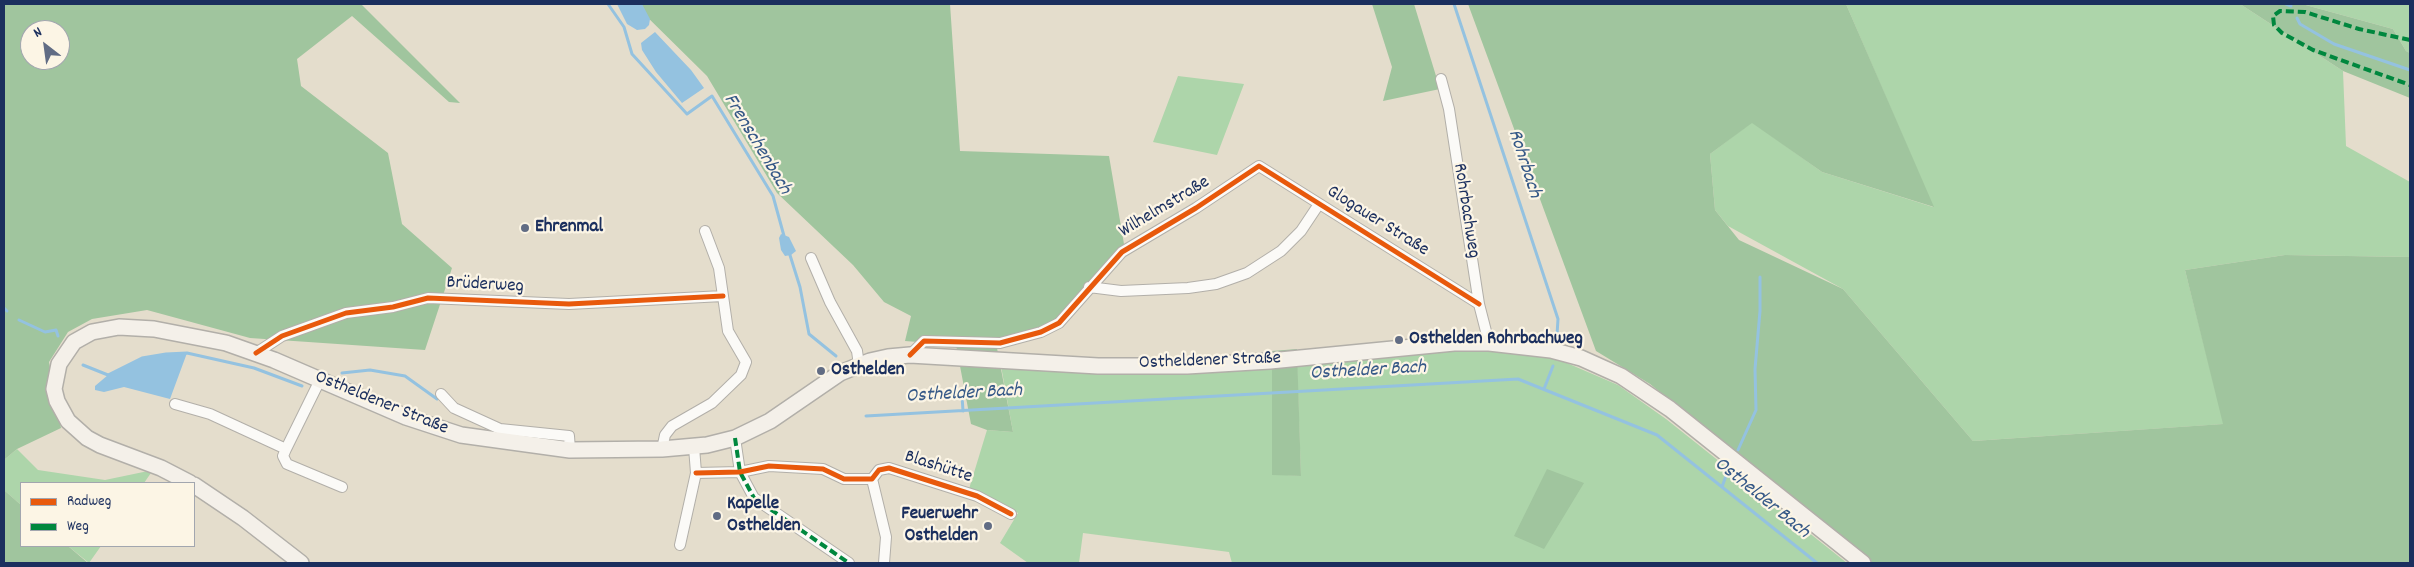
<!DOCTYPE html>
<html>
<head>
<meta charset="utf-8">
<style>
  body { margin:0 }
  #map { position:relative; width:2414px; height:567px; overflow:hidden; background:#e4ddcc; font-family:Dekko,sans-serif }
  canvas { display:block }
  .frame { position:absolute; inset:0; border:5px solid #1b2f5e; pointer-events:none }
  .legend { position:absolute; left:20px; top:482px; width:175px; height:65px; box-sizing:border-box; background:#fcf5e5; border:1px solid #a2a6af; margin:0; padding:6px 9px; list-style:none; font-size:15px; color:#1b2f5e }
  .legend li { display:flex; align-items:center; gap:10px; height:25px }
  .legend b { width:25px; border:1px solid #a2a6af }
  .north { position:absolute; left:20px; top:20px; width:50px; height:50px; box-sizing:border-box; background:#fcf5e5; border:1px solid #a2a6af; border-radius:50%; rotate:330deg; font-size:14px; font-weight:700; line-height:20px; text-align:center; color:#1b2f5e }
  .north::after { content:''; display:block; margin:auto; width:18px; height:22px; background:#616c84; clip-path:polygon(50% 0,100% 100%,50% 72%,0 100%) }
</style>
</head>
<body>
<div id="map">
<canvas width="2414" height="567"></canvas>
<div class="frame"></div>
<ul class="legend">
<li><b style="height:6px;background:#e8590c"></b>Radweg</li>
<li><b style="height:6px;background:#00873e"></b>Weg</li>
</ul>
<div class="north">N</div>
</div>
<script>
const context = document.querySelector('canvas').getContext('2d');
context.lineJoin = 'round';
function fillPath(path, color) {
  context.fillStyle = color;
  context.fill(path, 'evenodd');
}
function poly(rows) {
  const path = new Path2D();
  for (const r of rows) {
    path.moveTo(r[0], r[1]);
    for (let i = 2; i < r.length; i += 2) path.lineTo(r[i], r[i + 1]);
  }
  return path;
}
function trace(path, color, width, dash) {
  context.strokeStyle = color;
  context.lineWidth = width;
  context.lineCap = dash ? 'butt' : 'round';
  context.setLineDash(dash || []);
  context.stroke(path);
}
function label(font, color, halo, rows, align = 'center') {
  context.font = font + ' Dekko,sans-serif';
  context.lineWidth = 4.5;
  context.setLineDash([]);
  context.textBaseline = 'middle';
  context.strokeStyle = halo;
  context.fillStyle = color;
  for (const [text, x, y, turn = 0] of rows) {
    context.save();
    context.translate(x, y);
    context.rotate((+turn || 0) * Math.PI / 180);
    context.textAlign = isNaN(turn) ? turn : align;
    if (halo) context.strokeText(text, 0, 0);
    context.fillText(text, 0, 0);
    context.restore();
  }
}
fillPath(poly([
  [1846,4,2240,4,2343,71,2346,146,2410,182,2410,257,2285,255,2185,270,2224,424,1973,441,1843,289,1728,226,1715,210,1710,154,1752,122,1822,172,1933,207],
  [2302,4,2410,4,2410,53,2406,51,2393,29],
  [1178,76,1244,84,1217,155,1153,142],
  [1440,351,1522,351,1560,360,1618,385,1666,419,1847,563,1232,563,1229,552,1083,533,1079,563,1028,563,1000,543,1018,513,969,489,987,430,1013,432,1001,366,1092,374,1272,368,1272,474,1301,476,1297,365],
  [17,449,38,470,105,480,153,470,144,483,21,483,21,505,4,490,4,460],
  [68,546,101,546,89,563]
]), '#add5aa');
fillPath(poly([
  [4,4,361,4,460,103,449,102,352,16,297,59,301,86,388,153,402,224,452,268,425,350,250,338,147,310,92,319,68,332,49,362,61,428,17,449,4,460],
  [30,30,60,30,60,60,30,60],
  [634,4,950,4,960,151,1109,156,1125,250,1059,326,997,348,1013,432,987,430,971,424,956,345,905,341,911,316,884,302,853,265,777,193,707,76],
  [1372,4,1414,4,1440,89,1383,101,1392,67],
  [1468,4,1846,4,1934,207,1822,172,1752,123,1710,154,1715,210,1739,240,1843,289,1973,441,2223,424,2185,270,2285,255,2410,257,2410,563,1869,563,1650,384,1596,351],
  [2240,4,2302,4,2393,29,2406,51,2410,53,2410,98,2343,71],
  [1297,349,1301,476,1272,475,1272,351],
  [1547,469,1584,483,1544,549,1514,536],
  [4,490,21,505,21,546,68,546,88,563,4,563]
]), '#a0c59e');
fillPath(poly([
  [617,4,642,4,650,19,649,25,645,29,637,30,627,24],
  [655,32,691,70,704,88,682,103,656,72,642,50,641,43],
  [781,234,789,237,796,251,791,255,785,256,781,250,779,238],
  [187,353,170,399,124,387,104,392,95,390,95,386,108,375,142,358,166,354]
]), '#94c2e0');
trace(poly([
  [608,4,624,27,632,54,687,114,712,96,773,196,784,236],
  [1454,4,1558,319,1557,335],
  [2286,4,2291,6],
  [2297,18,2300,24,2334,44,2410,70],
  [789,252,800,287,809,334,836,356],
  [4,308,7,311],
  [19,320,45,332,56,330,58,336],
  [83,365,108,375,142,358,166,354,187,353,254,368,302,386],
  [342,373,370,370,405,376,437,399],
  [1544,389,1553,366],
  [962,396,963,411],
  [866,416,1518,379,1657,435,1817,563],
  [1738,450,1756,410,1755,369,1760,311,1760,277],
  [1722,487,1727,473]
]), '#94c2e0', 3);
const street = poly([
  [1441,79,1449,109,1479,304,1489,343],
  [811,258,830,302,857,351,859,365],
  [1089,287,1121,291,1188,288,1216,284,1247,273,1281,251,1301,231,1319,204],
  [256,353,282,336,346,313,393,307,428,298,569,304,723,296],
  [910,355,924,341,1000,343,1041,332,1059,323,1122,252,1196,208,1259,166,1479,304],
  [441,394,454,408,500,429,569,436,570,450],
  [175,404,210,414,286,449,283,456,287,464,342,487],
  [735,438,740,472,754,498,849,563],
  [286,449,320,380],
  [662,449,665,435,672,426,712,403,741,375,746,362,728,331,719,268,705,231],
  [696,473,740,472,769,466,823,469,844,479,872,479,879,470,889,468,977,496,1011,514],
  [872,479,886,537,884,563],
  [680,545,696,473,694,447]
]);
const secondary = poly([
  [190,483,161,468,100,445,87,438,68,421,57,401,54,389,59,364,74,342,92,332,119,327,154,329,226,343,274,360,406,417,461,435,570,450,662,449,707,445,735,438,770,421,840,373,870,361,888,357,910,355,1098,366,1187,366,1270,361,1454,343,1489,343,1551,350,1581,358,1621,376,1670,409,1863,563],
  [194,485,243,518,301,563]
]);
trace(street, '#b2afa9', 12);
trace(secondary, '#b2afa9', 18);
trace(street, '#fbfaf7', 10);
trace(secondary, '#f4f0e9', 15);
trace(poly([
  [2410,40,2359,29,2305,12,2280,11,2273,16,2274,25,2282,33,2313,50,2410,85],
  [735,438,740,472,754,498,849,563]
]), '#00873e', 4, [8, 4]);
trace(poly([
  [256,353,282,336,346,313,393,307,428,298,569,304,723,296],
  [910,355,924,341,1000,343,1041,332,1059,323,1122,252,1196,208,1259,166,1479,304],
  [696,473,740,472,769,466,823,469,844,479,872,479,879,470,889,468,977,496,1011,514]
]), '#e8590c', 5);
for (const [x, y, r, color] of [
  [525,228,5,"#616c84"],
  [1399,340,5,"#616c84"],
  [821,371,5,"#616c84"],
  [717,516,5,"#616c84"],
  [988,526,5,"#616c84"]
]) {
  const dot = new Path2D();
  dot.arc(x, y, r, 0, 2 * Math.PI);
  context.fillStyle = color;
  context.fill(dot);
  trace(dot, '#fcf5e5', 2);
}
label('19px', '#1b2f5e', '#fcf5e5', [
  ["Wilhelmstraße",1165,208,-31],
  ["Rohrbachweg",1465,211,81],
  ["Glogauer Straße",1377,222,32],
  ["Brüderweg",485,286,3],
  ["Ostheldener Straße",1210,362,-2],
  ["Ostheldener Straße",381,404,22],
  ["Blashütte",938,468,18]
]);
label('bold 19px', '#1b2f5e', '#fcf5e5', [
  ["Ehrenmal",535,228],
  ["Osthelden Rohrbachweg",1409,340],
  ["Osthelden",831,371],
  ["Kapelle",727,505],
  ["Osthelden",727,527],
  ["Feuerwehr",978,515,"right"],
  ["Osthelden",978,537,"right"]
], 'left');
label('italic 20px', '#355887', '#fcf5e5', [
  ["Frenschenbach",756,145,59],
  ["Rohrbach",1523,164,72],
  ["Osthelder Bach",1368,372,-3],
  ["Osthelder Bach",964,395,-3],
  ["Osthelder Bach",1761,499,39]
]);
</script>
</body>
</html>
